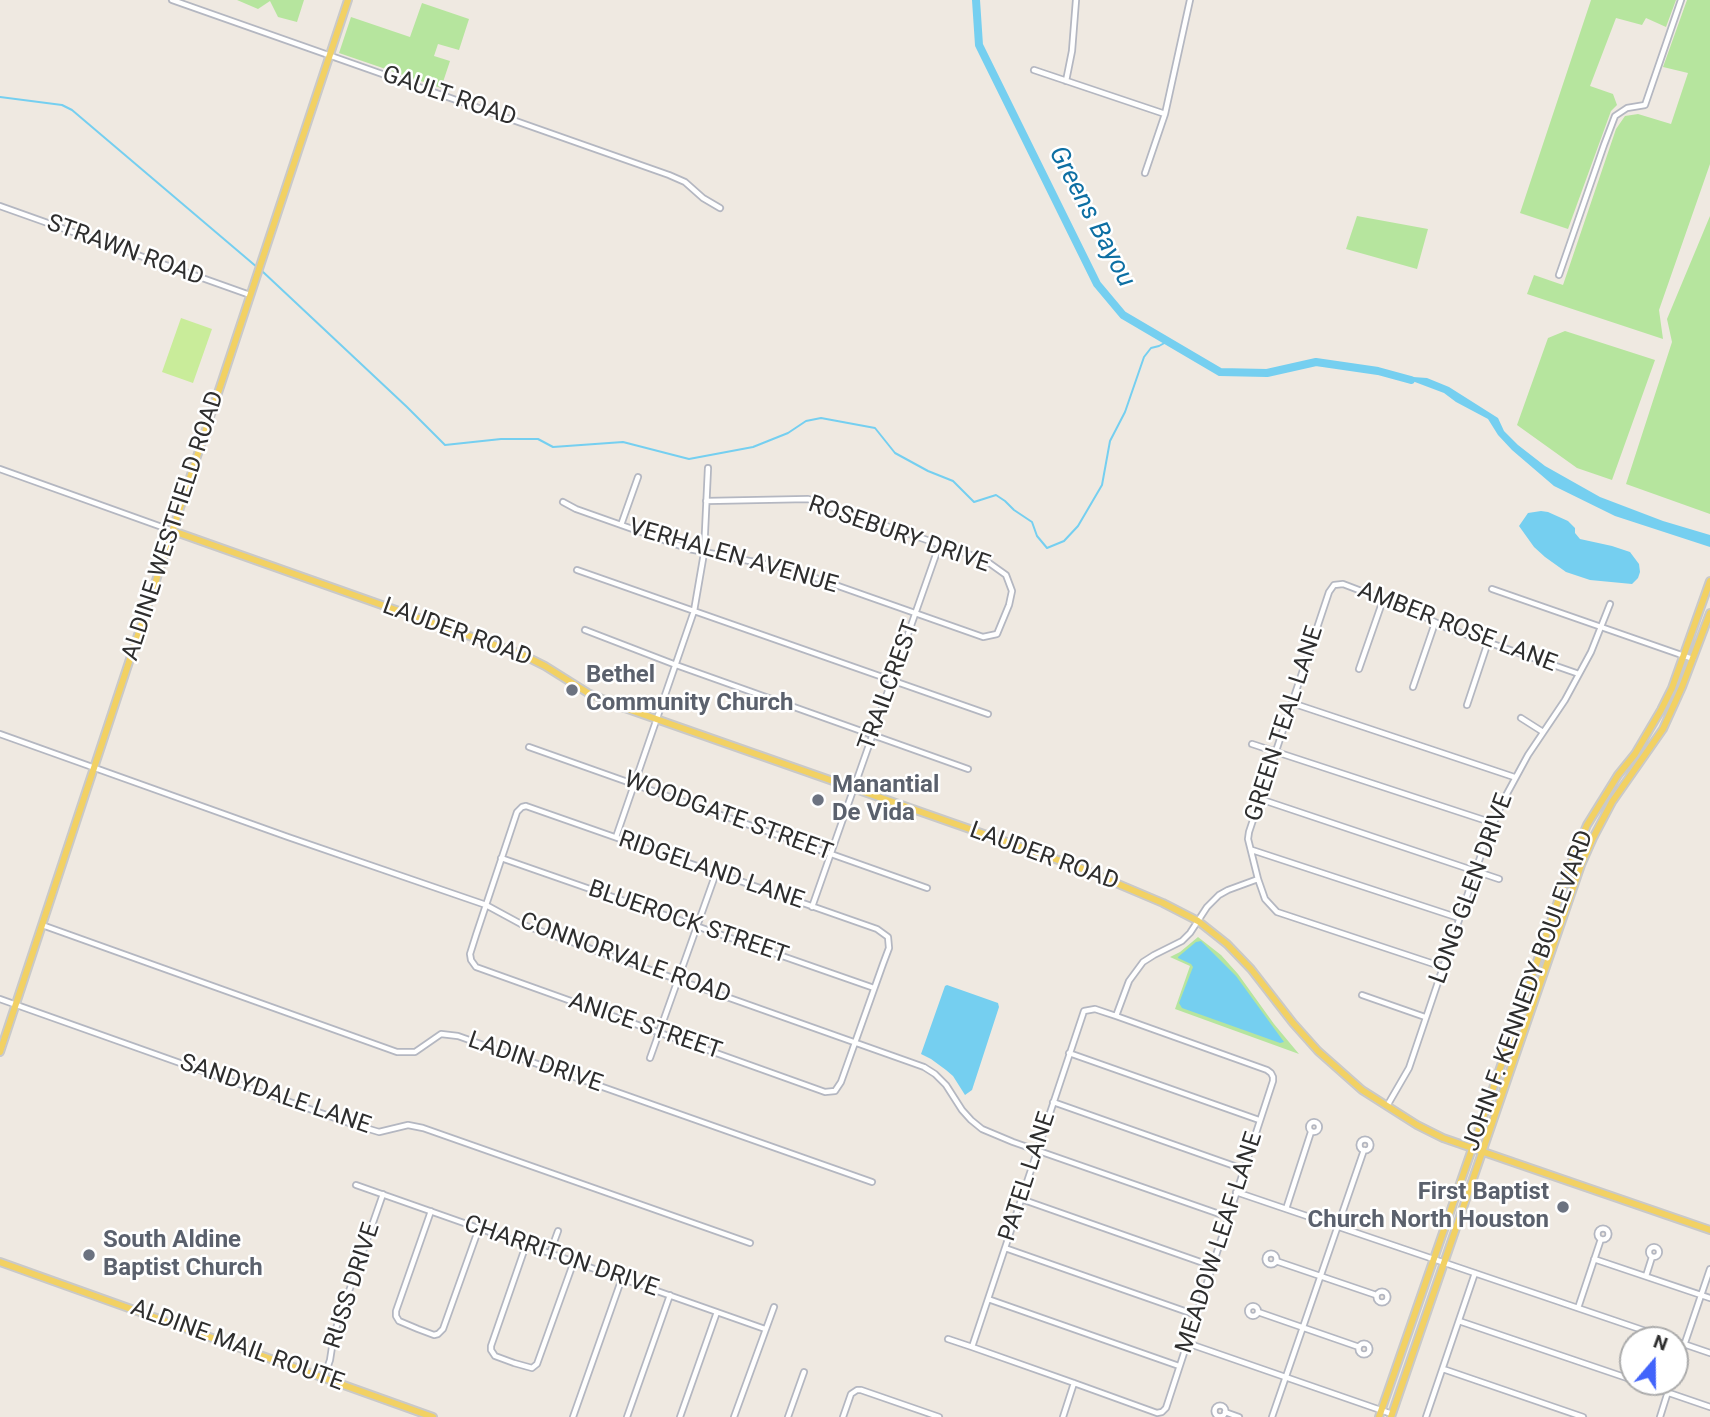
<!DOCTYPE html>
<html>
<head>
<meta charset="utf-8">
<style>
  body { margin:0 }
  #map { position:relative; width:1710px; height:1417px; overflow:hidden; background:#efe9e1; font-family:Roboto,sans-serif }
  canvas { display:block }
  .north { position:absolute; left:1619px; top:1326px; width:70px; height:70px; box-sizing:border-box; background:#fff; border:2px solid #ababab; border-radius:50%; rotate:20deg; font-size:19px; font-weight:700; line-height:28px; text-align:center; color:#2e2e2e }
  .north::after { content:''; display:block; margin:auto; width:24px; height:32px; background:#4264fb; clip-path:polygon(50% 0,100% 100%,50% 72%,0 100%) }
</style>
</head>
<body>
<div id="map">
<canvas width="1710" height="1417"></canvas>
<div class="north">N</div>
</div>
<script>
const context = document.querySelector('canvas').getContext('2d');
context.lineJoin = 'round';
function fillPath(path, color) {
  context.fillStyle = color;
  context.fill(path, 'evenodd');
}
function poly(rows) {
  const path = new Path2D();
  for (const r of rows) {
    if (r.length === 3) {
      path.moveTo(r[0] + r[2], r[1]);
      path.arc(r[0], r[1], r[2], 0, 2 * Math.PI);
      continue;
    }
    path.moveTo(r[0], r[1]);
    for (let i = 2; i < r.length; i += 2) path.lineTo(r[i], r[i + 1]);
  }
  return path;
}
function trace(path, color, width, dash) {
  context.strokeStyle = color;
  context.lineWidth = width;
  context.lineCap = dash ? 'butt' : 'round';
  context.setLineDash(dash || []);
  context.stroke(path);
}
function label(font, color, halo, rows, align = 'center') {
  context.font = font + ' Roboto,sans-serif';
  context.lineWidth = 5;
  context.setLineDash([]);
  context.textBaseline = 'middle';
  context.strokeStyle = halo;
  context.fillStyle = color;
  for (const [text, x, y, turn = 0] of rows) {
    context.save();
    context.translate(x, y);
    context.rotate((+turn || 0) * Math.PI / 180);
    context.textAlign = isNaN(turn) ? turn : align;
    if (halo) context.strokeText(text, 0, 0);
    context.fillText(text, 0, 0);
    context.restore();
  }
}
fillPath(poly([
  [237,0,304,0,297,22,278,17,270,1,258,9],
  [1591,0,1676,0,1666,27,1646,18,1642,25,1616,18,1590,86,1613,94,1617,105,1611,111,1568,229,1520,213],
  [1687,0,1710,0,1710,164,1659,310,1663,339,1527,294,1534,275,1563,285,1616,129,1625,116,1638,114,1671,124,1688,73,1663,67],
  [422,3,469,19,459,50,438,44,434,56,450,61,441,88,339,53,351,17,410,37],
  [1357,216,1428,229,1417,269,1346,249],
  [1710,216,1710,514,1626,484,1672,342,1667,319],
  [1565,331,1655,360,1612,480,1577,468,1517,425,1548,338],
  [1198,937,1221,955,1238,974,1274,1024,1299,1054,1175,1009,1190,966,1170,957,1180,952]
]), '#b6e59e');
fillPath(poly([
  [181,318,212,329,193,383,162,372]
]), '#c9ec9a');
fillPath(poly([
  [1399,376,1427,378,1449,387,1498,418,1504,431,1518,445,1545,466,1600,497,1663,521,1710,535,1710,547,1615,516,1554,486,1512,450,1498,435,1488,419,1456,402,1444,393],
  [1541,511,1548,512,1568,521,1575,528,1575,533,1580,539,1612,546,1630,552,1639,564,1640,572,1638,578,1632,584,1590,580,1566,572,1545,557,1534,547,1519,526,1528,513],
  [1201,941,1236,976,1284,1042,1280,1043,1182,1008,1179,1003,1193,967,1191,964,1178,958,1178,957,1196,942],
  [947,985,998,1003,999,1007,972,1090,965,1095,953,1076,946,1070,931,1059,921,1054,945,986]
]), '#75cff0');
trace(poly([
  [0,97,62,105,72,110,258,268],
  [262,271,407,407,445,445,501,439,538,439,553,447,623,442,689,459,753,447,788,433,806,421,821,418,875,428,895,453,928,471,953,481,974,502,996,495,1005,501,1014,510,1032,522,1037,536,1047,548,1064,541,1078,526,1102,485,1110,441,1125,412,1144,357,1151,348,1159,346,1168,341]
]), '#75cff0', 2);
trace(poly([
  [976,0,979,45,1097,284,1123,315,1220,372,1267,373,1316,362,1378,371,1411,380]
]), '#75cff0', 8);
const minor = poly([
  [172,0,669,175,685,182,703,198,720,208],
  [1034,70,1165,114],
  [1066,81,1072,51,1076,0],
  [1145,173,1165,114,1190,0],
  [0,206,250,295],
  [1559,275,1604,145,1615,116,1627,108,1645,105,1681,0],
  [0,469,173,531],
  [563,502,576,509,689,549,790,569,983,637,997,634,1009,605,1012,591,1006,575,985,560,808,499,706,501],
  [621,525,638,477],
  [577,570,988,714],
  [1492,589,1693,659],
  [585,630,676,665,968,769],
  [1359,669,1383,600],
  [1413,687,1435,623],
  [1292,703,1514,777],
  [1467,705,1488,642],
  [1521,718,1543,732],
  [0,734,288,837,486,905,521,924,924,1067,935,1074,946,1085,962,1110,971,1120,982,1129,1013,1142,1228,1217],
  [1252,744,1493,823],
  [529,747,927,888],
  [1260,799,1499,879],
  [526,806,877,929,888,937,889,948,883,964,841,1082,835,1091,825,1092,476,967,471,960,470,954,476,935,517,812,522,807,526,806],
  [616,837,694,611,704,553,708,468],
  [1252,850,1459,918],
  [501,858,874,988],
  [812,907,939,546],
  [42,925,397,1052,415,1052,441,1034,458,1036,872,1182],
  [1443,967,1277,912,1265,899,1258,879,1248,839,1249,832,1329,592,1334,585,1343,584,1411,610,1447,628,1579,674],
  [1362,995,1425,1017],
  [0,999,349,1123,379,1132,408,1125,423,1128,750,1243],
  [1116,1016,1129,981,1143,962,1154,955,1182,941,1190,933,1207,907,1219,895,1228,890,1258,879],
  [1069,1053,1259,1120],
  [650,1058,716,873],
  [1053,1102,1243,1169],
  [1387,1106,1409,1068,1484,846,1503,801,1528,755,1565,700,1591,652,1610,604],
  [1314,1127,5],
  [1365,1145,5.5],
  [356,1185,765,1329],
  [1236,1192,1672,1340],
  [1021,1199,1212,1266],
  [1286,1209,1311,1132],
  [431,1211,396,1311,396,1316,399,1321,418,1329,434,1335,438,1334,443,1329,479,1228],
  [1603,1234,5.5],
  [526,1245,491,1346,491,1350,495,1356,514,1363,532,1368,537,1364,574,1261],
  [1654,1252,5],
  [1005,1248,1196,1315],
  [550,1253,558,1231],
  [1271,1259,5.5],
  [1594,1259,1710,1298],
  [1276,1261,1376,1295],
  [1646,1276,1652,1257],
  [1382,1297,5.5],
  [988,1299,1179,1366],
  [1253,1311,5],
  [1578,1308,1601,1239],
  [1258,1312,1359,1347],
  [1459,1321,1633,1380],
  [948,1339,972,1347,1074,1383,1157,1413,1162,1412,1166,1408,1273,1081,1273,1077,1271,1073,1267,1070,1116,1016,1095,1009,1084,1011,972,1347],
  [1675,1341,1710,1353],
  [1187,1343,1392,1414],
  [1364,1349,5.5],
  [1443,1369,1583,1417],
  [1675,1372,1710,1269],
  [324,1377,330,1360,334,1334,383,1194],
  [1637,1382,1710,1407],
  [1220,1411,5.5],
  [1225,1412,1239,1417],
  [573,1417,622,1278],
  [627,1417,670,1295],
  [680,1417,717,1312],
  [734,1417,774,1307],
  [788,1417,804,1372],
  [843,1417,851,1394,857,1390,861,1390,939,1417],
  [1063,1417,1074,1383],
  [1272,1417,1364,1150],
  [1426,1417,1475,1273],
  [1660,1417,1671,1382]
]);
const major = poly([
  [173,531,523,655,545,666,588,693,622,707,1078,867,1163,903,1198,921,1227,944,1251,969,1293,1023,1318,1051,1362,1090,1417,1125,1443,1138,1472,1148,1710,1230],
  [0,1052,348,0],
  [0,1262,433,1417],
  [1379,1417,1573,858,1587,825,1618,775,1635,754,1661,710,1672,688,1710,581],
  [1391,1417,1581,865,1593,838,1612,802,1663,729,1682,687,1710,613]
]);
trace(minor, '#b4b7c1', 8);
trace(major, '#c9c9c9', 10);
trace(minor, '#fff', 4.5);
trace(major, '#f2d163', 6);
for (const [x, y, r, color] of [
  [572,690,7,"#6b7280"],
  [818,800,7,"#6b7280"],
  [1563,1207,7,"#6b7280"],
  [89,1255,7,"#6b7280"]
]) {
  const dot = new Path2D();
  dot.arc(x, y, r, 0, 2 * Math.PI);
  context.fillStyle = color;
  context.fill(dot);
  trace(dot, '#fff', 2.5);
}
label('24px', '#2e2e2e', '#fff', [
  ["GAULT ROAD",449,97,19],
  ["STRAWN ROAD",125,251,20],
  ["ALDINE WESTFIELD ROAD",174,526,-72],
  ["ROSEBURY DRIVE",899,535,19],
  ["VERHALEN AVENUE",733,557,16],
  ["AMBER ROSE LANE",1457,628,21],
  ["LAUDER ROAD",457,633,20],
  ["TRAILCREST",890,686,-70],
  ["GREEN TEAL LANE",1285,724,-72],
  ["WOODGATE STREET",728,817,20],
  ["LAUDER ROAD",1044,857,20],
  ["RIDGELAND LANE",711,871,19],
  ["LONG GLEN DRIVE",1472,889,-70],
  ["BLUEROCK STREET",688,923,19],
  ["CONNORVALE ROAD",625,959,20],
  ["JOHN F. KENNEDY BOULEVARD",1529,991,-70],
  ["ANICE STREET",645,1027,19],
  ["LADIN DRIVE",535,1063,19],
  ["SANDYDALE LANE",275,1095,19],
  ["PATEL LANE",1028,1177,-72],
  ["MEADOW LEAF LANE",1220,1243,-72],
  ["CHARRITON DRIVE",561,1257,19],
  ["RUSS DRIVE",353,1286,-72],
  ["ALDINE MAIL ROUTE",237,1346,20]
]);
label('bold 24px', '#5b616d', '#fff', [
  ["Bethel",586,676],
  ["Community Church",586,704],
  ["Manantial",832,786],
  ["De Vida",832,814],
  ["First Baptist",1549,1193,"right"],
  ["Church North Houston",1549,1221,"right"],
  ["South Aldine",103,1241],
  ["Baptist Church",103,1269]
], 'left');
label('italic 26px', '#0d6fa3', '#fff', [
  ["Greens Bayou",1091,217,62]
]);
</script>
</body>
</html>
